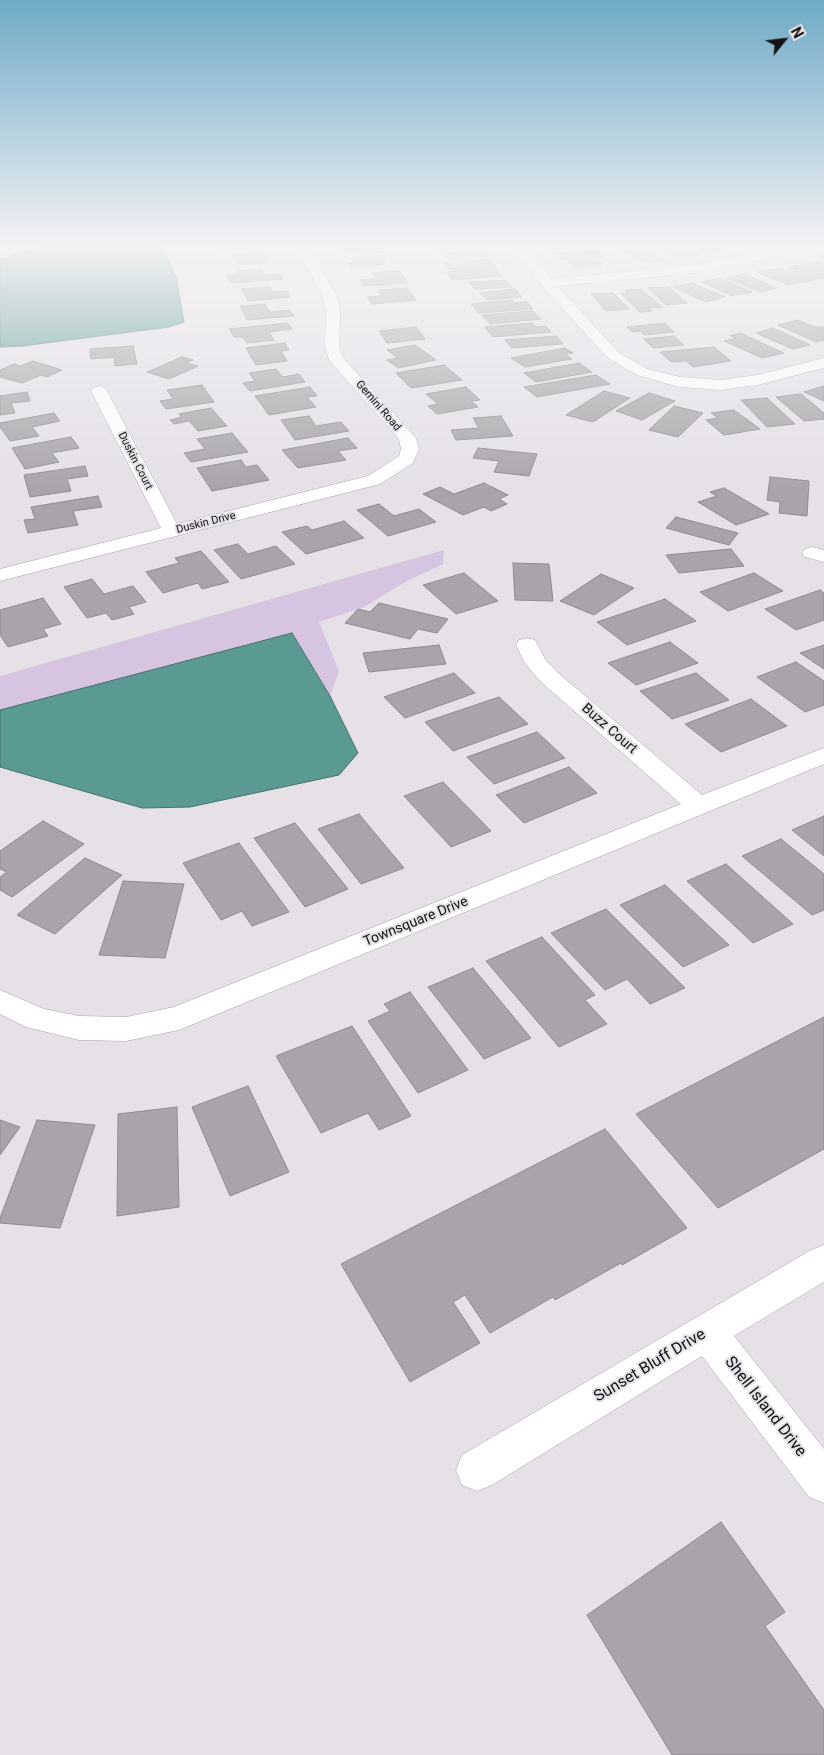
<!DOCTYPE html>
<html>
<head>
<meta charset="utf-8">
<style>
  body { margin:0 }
  #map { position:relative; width:824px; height:1755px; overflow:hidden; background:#e5e1e7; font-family:Roboto,sans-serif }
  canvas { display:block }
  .north { position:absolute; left:759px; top:15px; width:50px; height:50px; -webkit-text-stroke:4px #e5e1e7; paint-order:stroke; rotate:61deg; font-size:14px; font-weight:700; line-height:20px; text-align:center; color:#131214 }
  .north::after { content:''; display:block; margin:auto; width:18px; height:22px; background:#131214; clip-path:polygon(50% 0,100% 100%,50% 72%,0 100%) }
</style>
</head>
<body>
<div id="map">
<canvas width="824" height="1755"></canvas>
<div class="north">N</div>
</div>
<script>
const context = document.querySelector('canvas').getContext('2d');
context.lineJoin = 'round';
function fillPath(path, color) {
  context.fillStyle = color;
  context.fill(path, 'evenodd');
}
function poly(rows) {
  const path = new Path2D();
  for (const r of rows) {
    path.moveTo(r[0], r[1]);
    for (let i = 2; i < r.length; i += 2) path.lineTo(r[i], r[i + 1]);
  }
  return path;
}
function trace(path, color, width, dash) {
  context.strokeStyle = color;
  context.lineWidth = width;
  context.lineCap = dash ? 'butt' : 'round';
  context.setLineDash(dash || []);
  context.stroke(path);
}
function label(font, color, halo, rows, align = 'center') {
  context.font = font + ' Roboto,sans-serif';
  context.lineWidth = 4;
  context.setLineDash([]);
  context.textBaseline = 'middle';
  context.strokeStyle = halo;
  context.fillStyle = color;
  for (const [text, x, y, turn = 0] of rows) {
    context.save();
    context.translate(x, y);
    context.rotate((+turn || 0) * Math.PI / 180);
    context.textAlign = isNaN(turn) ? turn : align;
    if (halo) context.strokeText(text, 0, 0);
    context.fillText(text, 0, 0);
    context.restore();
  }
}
fillPath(poly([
  [444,550,443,564,407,581,364,607,319,622,339,671,330,696,292,633,0,710,0,676]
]), '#d7c4e0');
const water = poly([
  [50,244,161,244,176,277,184,322,169,327,22,346,0,347,0,259,50,244],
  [292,633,330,696,358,753,339,775,190,807,142,808,0,767,0,710,292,633]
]);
fillPath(water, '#5b9a93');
trace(water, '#45716d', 1);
const building = poly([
  [220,244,263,244,264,246,222,249,220,244],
  [338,244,377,244,382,248,346,252,338,244],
  [477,244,480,247,438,251,432,245,477,244],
  [553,244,580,244,583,247,551,249,547,246,554,245,553,244],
  [649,244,672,244,699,255,682,258,649,244],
  [698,244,708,244,723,250,706,253,688,246,698,244],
  [639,247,665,260,648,263,622,250,639,247],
  [480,250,486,256,448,260,442,253,480,250],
  [598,250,605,257,561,260,555,254,598,250],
  [263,252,270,262,239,265,232,255,263,252],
  [383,255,387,258,380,259,386,264,352,268,347,263,354,262,350,258,383,255],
  [490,259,496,266,450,270,444,263,490,259],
  [595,259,603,266,576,268,568,261,595,259],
  [817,261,824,264,824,278,788,285,757,272,781,268,791,272,798,271,788,267,817,261],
  [494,268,501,276,452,280,446,272,494,268],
  [262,269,264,275,280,274,283,279,231,283,227,275,237,274,236,271,262,269],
  [399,271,408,283,364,286,360,280,376,279,372,273,399,271],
  [744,274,777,288,760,292,727,278,744,274],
  [720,278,752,292,733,296,702,282,720,278],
  [506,280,512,287,475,289,469,282,506,280],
  [692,283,725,297,706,302,673,287,692,283],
  [270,287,273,292,287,291,290,297,248,301,242,289,270,287],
  [669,287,687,303,666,305,648,288,669,287],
  [407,288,416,300,372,304,367,297,382,296,378,290,407,288],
  [515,289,522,297,488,300,480,293,515,289],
  [641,289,662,307,649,308,652,311,640,312,620,293,628,293,625,290,641,289],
  [613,293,629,309,606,311,591,294,613,293],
  [512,300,514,303,527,302,533,309,479,313,471,304,512,300],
  [265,304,269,312,290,310,294,316,247,320,240,306,265,304],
  [532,311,541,319,490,324,482,315,532,311],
  [798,320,815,327,824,327,824,340,816,342,778,325,798,320],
  [287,323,292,329,269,332,274,340,247,343,243,337,234,337,229,329,287,323],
  [532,323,536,327,546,326,551,332,493,337,485,327,532,323],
  [665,323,674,332,644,335,640,331,632,332,627,327,665,323],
  [416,327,425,339,387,343,379,331,416,327],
  [773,328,810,345,793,349,756,333,773,328],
  [740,333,784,353,762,358,724,341,736,338,730,336,740,333],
  [556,336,563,344,512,348,505,340,556,336],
  [674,336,684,345,653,348,644,339,674,336],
  [285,343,289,350,281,351,287,361,256,365,246,348,285,343],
  [415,345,436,360,398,368,387,360,398,358,387,350,415,345],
  [133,346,137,364,115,366,114,357,91,359,90,349,133,346],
  [714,347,731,361,693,367,686,361,671,362,660,352,714,347],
  [565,348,573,353,565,354,572,359,525,367,511,358,565,348],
  [182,357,193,360,186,363,198,366,169,379,147,372,182,357],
  [33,361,62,370,47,377,41,375,22,383,0,377,0,370,14,364,21,366,33,361],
  [579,363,592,372,536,382,524,373,579,363],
  [444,365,462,380,411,388,396,373,444,365],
  [276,369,283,377,299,374,305,382,250,391,243,383,255,381,249,373,276,369],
  [596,375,610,384,537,397,524,387,596,375],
  [202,385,214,402,166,409,160,401,173,399,167,390,202,385],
  [824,386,824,401,804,392,824,386],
  [310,387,317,396,307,397,316,407,269,415,255,396,310,387],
  [466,387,480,400,471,401,478,407,437,414,428,406,438,404,426,394,466,387],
  [604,391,630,398,593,422,566,415,604,391],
  [27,392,30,401,11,403,15,413,0,415,0,396,27,392],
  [649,393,675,401,642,420,616,411,649,393],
  [801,394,824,413,824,419,804,421,776,397,801,394],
  [767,398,795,424,767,427,741,400,767,398],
  [674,406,703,413,678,437,649,430,674,406],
  [211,408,227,426,198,431,189,421,174,424,170,420,182,417,179,414,211,408],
  [734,410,760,429,724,435,706,420,718,418,711,413,734,410],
  [54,413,60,421,32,427,39,436,10,441,0,427,0,423,54,413],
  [309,416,316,426,341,422,349,431,295,440,281,420,309,416],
  [501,416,513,436,456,440,451,430,479,428,473,418,501,416],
  [232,433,248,452,191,462,184,453,205,449,197,439,232,433],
  [71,437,79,448,52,453,59,462,25,469,12,448,71,437],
  [348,438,357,448,338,451,346,460,298,468,282,450,348,438],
  [478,448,537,454,529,476,494,472,499,461,473,458,478,448],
  [241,460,246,467,257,465,269,480,212,491,197,468,241,460],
  [85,466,88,476,67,479,71,491,30,497,24,475,85,466],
  [770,477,809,481,807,516,779,513,780,502,767,500,770,477],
  [484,483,508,495,499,499,507,504,491,511,484,507,463,515,423,494,440,487,454,494,484,483],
  [724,488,769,514,736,525,698,502,717,496,710,492,724,488],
  [98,496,102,507,73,511,78,525,28,533,24,520,35,519,31,507,98,496],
  [379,504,394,516,419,509,436,522,388,536,357,510,379,504],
  [676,517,738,533,729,545,666,528,676,517],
  [344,521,364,538,306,554,282,532,307,526,312,530,344,521],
  [238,544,248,554,276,546,295,564,241,579,214,550,238,544],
  [731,549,744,566,679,573,666,555,731,549],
  [201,551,229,582,202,589,198,583,163,593,146,572,179,563,175,558,201,551],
  [513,563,549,564,553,601,515,600,513,563],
  [464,573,498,601,456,614,423,585,464,573],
  [754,573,783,591,728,611,700,592,754,573],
  [601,574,634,588,594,615,560,601,601,574],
  [92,579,104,594,133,586,146,602,129,607,134,614,112,620,106,613,87,618,64,587,92,579],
  [820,590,824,593,824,620,796,630,765,609,820,590],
  [43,598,61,624,43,629,48,636,8,647,0,635,0,610,43,598],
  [665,599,696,621,627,645,597,622,665,599],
  [379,603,448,619,437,633,418,629,410,639,345,623,358,609,370,612,379,603],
  [670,642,698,663,636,685,608,663,670,642],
  [439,645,446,664,369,672,363,653,439,645],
  [824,645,824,669,800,653,824,645],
  [796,662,824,681,824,705,805,712,757,677,796,662],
  [454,673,475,693,405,718,384,697,454,673],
  [696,673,729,700,672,719,640,691,696,673],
  [499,697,528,724,453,751,425,722,499,697],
  [751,699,787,726,721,752,685,724,751,699],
  [537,732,565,758,494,784,467,757,537,732],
  [569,767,597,793,524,823,496,795,569,767],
  [443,782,491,831,451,847,404,796,443,782],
  [359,814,404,868,361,884,318,829,359,814],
  [824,816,824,856,792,830,824,816],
  [43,821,84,844,12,897,0,890,0,877,7,872,0,869,0,851,43,821],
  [295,823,348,889,305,907,254,838,295,823],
  [781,839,824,874,824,910,812,915,742,856,781,839],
  [239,843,289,912,252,926,242,911,221,920,183,863,239,843],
  [85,858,122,875,55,934,17,915,85,858],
  [726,864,793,924,753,943,687,881,726,864],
  [123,881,184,884,165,958,99,955,123,881],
  [665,885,729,945,683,967,620,905,665,885],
  [606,909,685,988,650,1004,627,979,605,990,551,933,606,909],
  [542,937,595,995,585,1000,607,1024,559,1047,486,961,542,937],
  [473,968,531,1038,484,1059,428,987,473,968],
  [410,992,468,1070,418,1093,368,1021,390,1011,384,1004,410,992],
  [824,1017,824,1149,718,1208,636,1114,824,1017],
  [352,1026,411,1116,379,1130,368,1113,321,1133,276,1056,352,1026],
  [248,1086,289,1172,230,1196,192,1107,248,1086],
  [177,1107,179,1207,117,1216,118,1114,177,1107],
  [0,1120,20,1127,0,1155,0,1120],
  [37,1120,95,1125,60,1228,0,1223,0,1218,37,1120],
  [605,1129,687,1228,622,1265,621,1263,555,1300,553,1297,490,1333,465,1295,453,1302,480,1343,410,1382,341,1264,605,1129],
  [721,1522,785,1612,765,1626,824,1710,824,1755,672,1755,587,1615,721,1522]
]);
fillPath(building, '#a8a4a9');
trace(building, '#8e8b90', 1);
const minor = poly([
  [295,244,307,244,335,293,340,310,339,347,344,359,416,438,419,449,413,463,380,484,0,581,0,569,161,528,91,391,93,388,99,386,105,388,107,391,177,524,368,476,399,456,401,449,399,439,329,360,325,347,326,310,321,293,295,244],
  [511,244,523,244,551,279,694,265,800,244,824,244,818,248,694,273,557,286,618,352,647,369,680,377,721,380,757,375,824,358,824,368,757,385,721,390,679,387,637,375,608,358,542,286,511,244],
  [812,547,824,550,824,562,805,557,802,553,805,549,812,547],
  [527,638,535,640,545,659,557,672,702,795,824,748,824,764,179,1030,126,1041,79,1040,26,1027,0,1014,0,990,44,1009,79,1016,126,1017,174,1007,681,804,541,682,524,662,516,645,519,640,527,638],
  [824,1245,824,1282,734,1336,824,1449,824,1503,809,1497,702,1356,492,1485,477,1491,462,1485,456,1470,462,1455,811,1250,824,1245]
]);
trace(minor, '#a6a2a7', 1);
fillPath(minor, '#fff');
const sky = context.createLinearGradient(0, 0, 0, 490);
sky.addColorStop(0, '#6faac6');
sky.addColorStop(0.5, '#f3f2f4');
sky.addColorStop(1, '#f3f2f400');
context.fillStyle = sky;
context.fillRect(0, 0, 824, 490);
label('11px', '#131214', '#e5e1e7', [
  ["Gemini Road",378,406,49],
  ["Duskin Court",135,461,63],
  ["Duskin Drive",206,523,-14]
]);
label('14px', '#131214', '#e5e1e7', [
  ["Buzz Court",609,729,41],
  ["Townsquare Drive",416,922,-22]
]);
label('16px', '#131214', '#e5e1e7', [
  ["Sunset Bluff Drive",650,1366,-31],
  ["Shell Island Drive",765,1407,52]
]);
</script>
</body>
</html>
